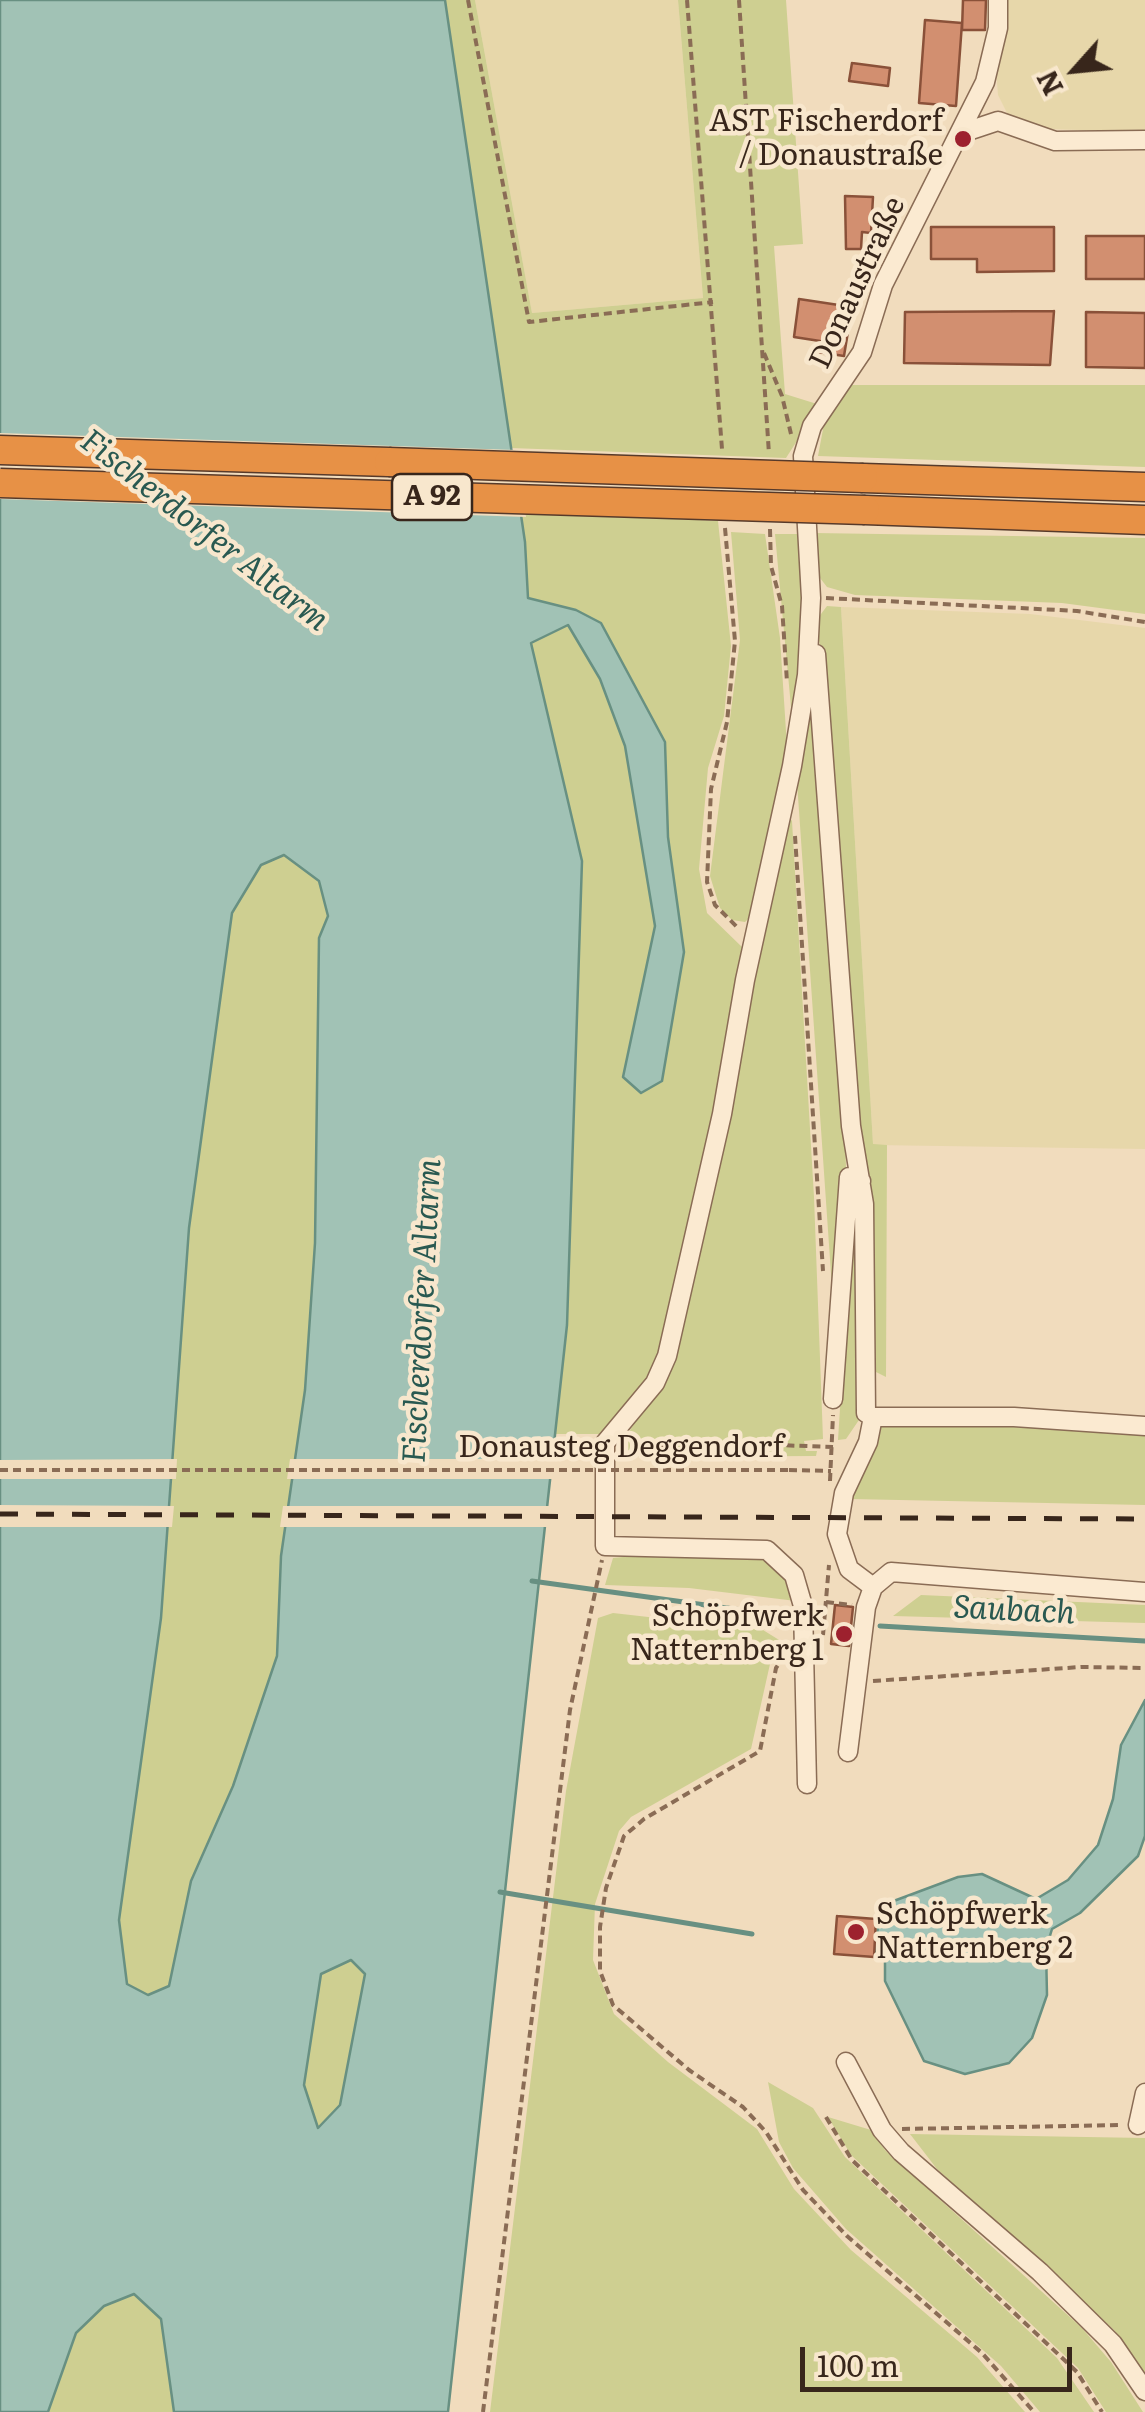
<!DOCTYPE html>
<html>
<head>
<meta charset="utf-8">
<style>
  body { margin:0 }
  #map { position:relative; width:1145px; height:2412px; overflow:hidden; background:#f1dcbd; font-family:Literata,serif }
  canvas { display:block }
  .north { position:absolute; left:1025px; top:20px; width:100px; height:100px; -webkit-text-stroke:8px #f8e7cd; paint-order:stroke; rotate:243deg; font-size:28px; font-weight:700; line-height:40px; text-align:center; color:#38261b }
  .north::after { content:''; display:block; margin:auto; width:35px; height:45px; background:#38261b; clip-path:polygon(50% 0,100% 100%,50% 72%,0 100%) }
  .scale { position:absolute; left:800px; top:2347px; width:272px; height:45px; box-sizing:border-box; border:5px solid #38261b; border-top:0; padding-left:12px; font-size:30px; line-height:35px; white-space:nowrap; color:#38261b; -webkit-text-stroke:8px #f8e7cd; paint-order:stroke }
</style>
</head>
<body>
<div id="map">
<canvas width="1145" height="2412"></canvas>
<div class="north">N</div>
<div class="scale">100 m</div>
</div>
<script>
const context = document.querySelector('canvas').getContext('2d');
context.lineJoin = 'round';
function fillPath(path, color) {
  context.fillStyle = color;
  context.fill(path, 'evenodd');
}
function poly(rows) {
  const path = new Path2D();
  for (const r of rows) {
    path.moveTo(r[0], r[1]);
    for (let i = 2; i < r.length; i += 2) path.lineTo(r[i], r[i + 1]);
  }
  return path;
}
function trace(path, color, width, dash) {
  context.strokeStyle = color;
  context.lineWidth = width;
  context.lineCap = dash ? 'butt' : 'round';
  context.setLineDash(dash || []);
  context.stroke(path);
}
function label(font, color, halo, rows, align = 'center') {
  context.font = font + ' Literata,serif';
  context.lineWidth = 9;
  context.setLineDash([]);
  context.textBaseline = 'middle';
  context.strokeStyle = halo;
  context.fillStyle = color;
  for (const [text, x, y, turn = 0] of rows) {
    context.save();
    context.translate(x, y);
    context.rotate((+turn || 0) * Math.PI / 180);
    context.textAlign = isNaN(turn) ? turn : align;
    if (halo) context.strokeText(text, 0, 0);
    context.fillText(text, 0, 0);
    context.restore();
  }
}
fillPath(poly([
  [475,0,678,0,703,298,532,313],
  [1005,0,1145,0,1145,132,1047,129,1008,115,998,95,996,69],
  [841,607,1030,614,1145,628,1145,1149,873,1145]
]), '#e7d7aa');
fillPath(poly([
  [445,0,475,0,532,313,703,298,678,0,786,0,803,244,774,246,785,394,817,404,818,408,786,458,510,448],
  [851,385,1145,385,1145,467,818,456,824,424],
  [521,511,718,521,731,646,724,716,708,768,699,869,707,913,742,947,707,1163,671,1338,648,1383,601,1434,555,1434,567,1325,582,861,531,643,568,625,600,679,625,746,655,927,623,1076,641,1093,668,837,665,742,576,610,528,598],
  [731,532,765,534,780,638,787,747,756,911,745,922,732,920,720,908,710,876,740,640],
  [814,533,1145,538,1145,614,1062,603,855,595,827,587,817,574],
  [775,534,798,534,804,586,802,668,792,718],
  [827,606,841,607,873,1144,887,1145,886,1377,872,1370,861,1143,824,664,815,622],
  [811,667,844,1091,846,1168,836,1346,797,782],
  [788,815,792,821,814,1197,823,1439,804,1441,806,1451,817,1451,816,1456,621,1457,622,1442,670,1371],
  [284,855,319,881,328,916,319,938,315,1243,305,1390,281,1556,277,1656,233,1786,191,1881,169,1986,148,1995,127,1985,119,1920,161,1618,189,1228,232,913,261,865],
  [854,1188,857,1191,861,1417,846,1439,838,1440],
  [883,1421,1145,1430,1145,1505,850,1499],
  [673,1552,759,1555,785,1572,796,1601,689,1588,605,1585,613,1558],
  [921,1595,1145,1605,1145,1623,893,1616],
  [613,1613,763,1630,784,1643,770,1664,751,1749,631,1817,619,1831,595,1904,593,1960,614,2014,668,2062,757,2129,794,2189,851,2250,977,2357,1025,2412,490,2412,566,1791,598,1618],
  [351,1960,365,1974,340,2105,318,2129,304,2085,321,1974],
  [768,2082,813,2108,845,2157,1057,2358,1094,2412,1040,2412,1001,2366,846,2229,793,2168,779,2142],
  [828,2117,871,2130,885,2150,1082,2328,1111,2362,1143,2412,1106,2412,1078,2368,851,2155],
  [910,2134,1145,2138,1145,2393,1115,2331,937,2169],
  [134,2294,161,2318,174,2412,48,2412,76,2333,104,2306]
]), '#cecf91');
const water = poly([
  [0,0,445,0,525,542,528,598,576,610,601,623,665,742,668,837,684,952,662,1081,641,1093,623,1077,655,926,625,746,600,679,568,625,531,643,582,861,567,1325,448,2412,174,2412,161,2319,134,2294,104,2306,76,2333,48,2412,0,2412,0,0],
  [284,855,319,881,328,916,319,938,315,1243,305,1390,281,1556,277,1656,233,1786,191,1881,169,1986,148,1995,127,1984,119,1920,161,1618,189,1228,232,913,261,865,284,855],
  [351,1960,365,1974,340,2105,318,2128,304,2085,321,1974,351,1960],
  [1145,1700,1145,1836,1138,1856,1080,1913,1052,1929,1046,1949,1047,1995,1032,2038,1009,2063,965,2074,924,2061,885,1981,885,1960,876,1959,878,1922,890,1922,891,1902,958,1877,982,1874,1036,1899,1068,1880,1098,1845,1113,1799,1121,1745,1145,1700]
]);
fillPath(water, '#a1c2b5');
trace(water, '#689082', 2.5);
fillPath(poly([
  [0,433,516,450,526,517,0,499],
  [177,1459,176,1479,0,1479,0,1460],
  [290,1459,558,1459,555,1479,287,1479],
  [0,1505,174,1506,172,1527,0,1527],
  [283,1506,552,1506,550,1527,280,1527]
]), '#f1dcbd');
trace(poly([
  [532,1581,792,1617],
  [880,1626,1145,1641],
  [500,1892,752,1934]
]), '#689082', 5);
const building = poly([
  [963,0,986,0,985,30,962,30,963,0],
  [925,20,962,23,956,106,919,103,925,20],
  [852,63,890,68,888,86,849,81,852,63],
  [845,196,873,197,871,233,862,232,861,249,846,249,845,196],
  [931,227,1054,227,1054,271,977,272,977,259,931,259,931,227],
  [1086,236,1145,236,1145,279,1086,279,1086,236],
  [799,299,852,307,844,356,818,352,820,341,794,337,799,299],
  [1054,311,1050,365,904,363,905,312,1054,311],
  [1086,312,1145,313,1145,368,1086,367,1086,312],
  [835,1605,853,1607,849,1646,831,1644,835,1605],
  [837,1916,876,1919,874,1957,834,1954,837,1916]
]);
fillPath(building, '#d28f70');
trace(building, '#8a5139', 2.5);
const minor = poly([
  [962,133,998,121,1055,141,1145,140],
  [816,654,851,1126,864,1204,866,1413,873,1417,868,1442,844,1493,837,1534,849,1569,873,1587],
  [833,1399,849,1177,861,1181],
  [873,1417,1014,1417,1145,1426],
  [848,1752,866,1607,873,1587,891,1572,1145,1592],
  [807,1784,803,1606,794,1575,767,1550,605,1546,605,1443,655,1383,667,1356,722,1114,745,980,792,766,807,675,811,598,803,456,812,426,862,352,883,285,985,82,998,28,998,0],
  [846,2062,882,2130,901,2152,1040,2272,1113,2344,1145,2391],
  [1138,2125,1145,2093]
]);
const highway = poly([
  [0,450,389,462],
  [863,478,1145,487],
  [865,510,1145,520]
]);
trace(minor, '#8a6c55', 21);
trace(highway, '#573a2a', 31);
trace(poly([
  [468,0,529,322,713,302],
  [687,0,722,449],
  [739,0,769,454],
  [764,353,782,396,791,434],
  [725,528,735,641,727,722,711,789,707,882,715,905,739,929],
  [770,529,771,566,782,606,787,682],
  [826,598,1077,611,1145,622],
  [795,836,823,1271],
  [631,1442,655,1446,692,1442,833,1447],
  [789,1470,831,1471],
  [830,1481,833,1415],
  [826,1602,852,1605],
  [823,1635,829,1565],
  [785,1655,776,1668,760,1751,644,1819,624,1836,606,1888,600,1927,600,1971,613,2005,689,2070,743,2107,766,2132,803,2190,847,2236,982,2353,1034,2412],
  [873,1681,1081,1667,1145,1668],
  [826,2117,852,2160,1077,2372,1102,2412],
  [902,2129,1122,2125],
  [483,2412,570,1710,602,1560]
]), '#8a6c55', 4, [8, 5]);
trace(minor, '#fbead1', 18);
trace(highway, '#e79146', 28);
trace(poly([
  [0,1514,1145,1519]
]), '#38261b', 5, [18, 18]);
const highwayBridge = poly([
  [389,462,863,478],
  [0,483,865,510]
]);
trace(highwayBridge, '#573a2a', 31, []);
trace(poly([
  [0,1470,789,1470]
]), '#8a6c55', 4, [8, 5]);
trace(highwayBridge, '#e79146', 28);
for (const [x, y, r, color] of [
  [963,139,10,"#9d212e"],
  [844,1634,10,"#9d212e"],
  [856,1932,10,"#9d212e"]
]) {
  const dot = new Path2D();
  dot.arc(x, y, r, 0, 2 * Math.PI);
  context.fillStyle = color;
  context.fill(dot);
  trace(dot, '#f8e7cd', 4);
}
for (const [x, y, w] of [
  [432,497,80]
]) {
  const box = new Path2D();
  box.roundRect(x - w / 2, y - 23, w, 46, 8);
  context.fillStyle = '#f8e7cd';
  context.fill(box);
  trace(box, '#38261b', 2.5);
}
label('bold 28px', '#38261b', null, [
  ["A 92",432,497]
]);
label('30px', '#38261b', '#f8e7cd', [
  ["AST Fischerdorf",943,122],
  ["/ Donaustraße",943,156],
  ["Schöpfwerk",824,1617],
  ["Natternberg 1",824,1651],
  ["Schöpfwerk",876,1915,"left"],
  ["Natternberg 2",876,1949,"left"]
], 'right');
label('30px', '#38261b', '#f8e7cd', [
  ["Donaustraße",858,283,-65],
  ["Donausteg Deggendorf",621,1448]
]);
label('italic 32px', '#295951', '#f8e7cd', [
  ["Fischerdorfer Altarm",204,531,38],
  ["Fischerdorfer Altarm",423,1311,-87],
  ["Saubach",1014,1611,3]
]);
</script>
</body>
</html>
